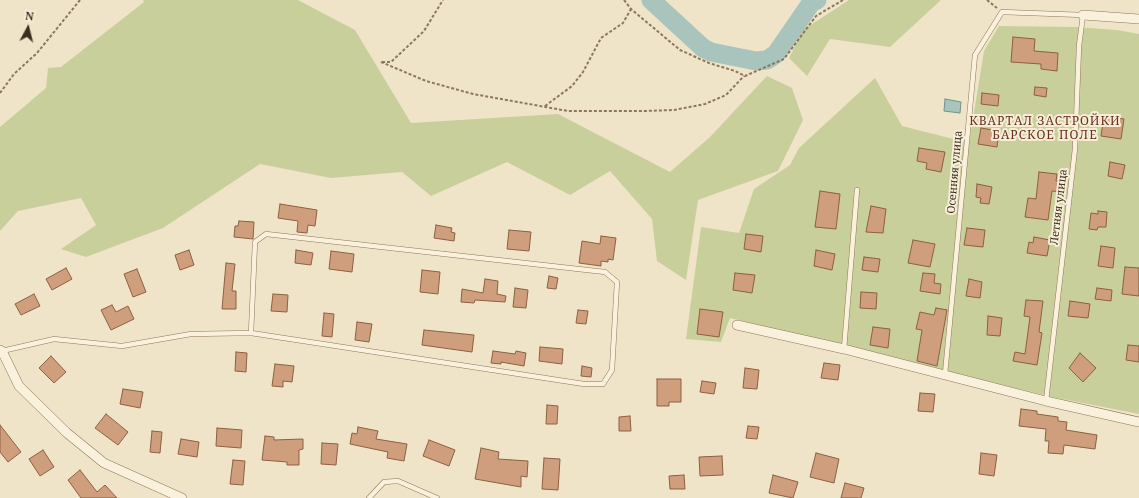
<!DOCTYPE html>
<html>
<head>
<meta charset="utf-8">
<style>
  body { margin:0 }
  #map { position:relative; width:1139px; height:498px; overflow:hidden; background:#f0e4c8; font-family:"Noto Serif",serif }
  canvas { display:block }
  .north { position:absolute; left:8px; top:8px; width:40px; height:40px; -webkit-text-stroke:3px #f7eed8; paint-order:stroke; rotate:7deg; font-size:11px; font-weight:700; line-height:16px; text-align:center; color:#3d2e20 }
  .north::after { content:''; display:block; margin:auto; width:14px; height:18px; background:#3d2e20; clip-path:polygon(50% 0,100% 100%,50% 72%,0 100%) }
</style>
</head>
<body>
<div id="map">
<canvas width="1139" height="498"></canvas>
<div class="north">N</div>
</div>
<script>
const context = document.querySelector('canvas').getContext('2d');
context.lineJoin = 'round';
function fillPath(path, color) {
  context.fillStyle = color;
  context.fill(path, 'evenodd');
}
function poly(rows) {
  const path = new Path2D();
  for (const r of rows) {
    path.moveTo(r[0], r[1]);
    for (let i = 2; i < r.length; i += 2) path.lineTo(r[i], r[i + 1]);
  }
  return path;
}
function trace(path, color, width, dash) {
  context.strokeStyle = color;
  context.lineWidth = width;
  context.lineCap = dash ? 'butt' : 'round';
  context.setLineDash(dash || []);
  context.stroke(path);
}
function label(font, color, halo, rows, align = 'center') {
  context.font = font + ' "Noto Serif",serif';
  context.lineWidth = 4;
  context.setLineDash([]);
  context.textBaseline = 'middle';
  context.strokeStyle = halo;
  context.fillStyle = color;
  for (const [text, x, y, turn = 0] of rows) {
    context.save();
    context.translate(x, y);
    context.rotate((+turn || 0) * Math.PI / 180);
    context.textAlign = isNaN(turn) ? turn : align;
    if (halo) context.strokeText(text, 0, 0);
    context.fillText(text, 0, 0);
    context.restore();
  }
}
fillPath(poly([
  [143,0,298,0,355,30,411,123,558,114,670,172,710,137,767,76,792,88,803,120,778,171,698,200,686,280,657,261,652,219,610,171,570,195,507,162,431,196,402,172,331,178,260,164,163,228,86,257,61,249,96,225,81,198,18,211,0,231,0,127,46,88,48,68,61,67,144,2],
  [849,0,941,0,890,47,830,39,807,76,789,58,803,30],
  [999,26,1076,27,1117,30,1139,34,1139,414,1052,397,730,318,721,342,686,339,701,227,739,233,754,189,790,165,799,148,875,78,902,126,969,143,984,51]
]), '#c9cf9b');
const water = poly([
  [945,99,961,102,960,113,944,111,945,99]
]);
fillPath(water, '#a9c4bc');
trace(water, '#6f938a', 1);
trace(poly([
  [651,0,703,48,711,52,756,61,767,60,776,54,811,3,817,0]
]), '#a9c4bc', 19);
const building = poly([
  [1013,37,1035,39,1034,51,1058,53,1057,71,1041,69,1041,64,1011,62,1013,37],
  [1035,87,1047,88,1046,97,1034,95,1035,87],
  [982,93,999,95,998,106,981,104,982,93],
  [1104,116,1124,119,1121,139,1101,136,1104,116],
  [981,128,999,131,997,147,978,144,981,128],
  [919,148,945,152,941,172,926,169,927,163,917,161,919,148],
  [1110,162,1125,165,1122,179,1108,176,1110,162],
  [1039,172,1057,174,1056,181,1064,182,1063,192,1052,191,1048,220,1025,217,1028,198,1036,199,1039,172],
  [977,184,992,187,989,204,980,203,981,198,976,197,977,184],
  [820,191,840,194,836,229,815,227,820,191],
  [280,204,317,210,315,226,308,225,307,233,297,232,298,221,278,218,280,204],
  [871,206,886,209,883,233,866,232,871,206],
  [1098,211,1107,212,1106,227,1098,227,1097,230,1089,229,1091,213,1098,214,1098,211],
  [239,221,254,222,253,239,234,237,235,226,238,226,239,221],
  [436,225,452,228,451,232,455,233,454,241,434,238,436,225],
  [967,228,985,230,983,247,964,245,967,228],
  [509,230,531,232,529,251,507,249,509,230],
  [746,234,763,236,761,252,744,249,746,234],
  [601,236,616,238,613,260,608,259,608,262,601,261,601,266,579,263,582,241,600,244,601,236],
  [1034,237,1050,240,1047,256,1027,253,1029,242,1033,243,1034,237],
  [913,240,935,244,930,267,908,263,913,240],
  [1101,246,1115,248,1113,268,1098,266,1101,246],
  [189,250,194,265,180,270,175,255,189,250],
  [296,250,313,253,311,265,295,263,296,250],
  [816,250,835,254,832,270,814,266,816,250],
  [331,251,354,254,352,272,329,269,331,251],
  [864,257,880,259,878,272,862,270,864,257],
  [226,263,235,264,232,291,236,291,236,309,222,309,226,263],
  [1125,267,1139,268,1139,296,1122,294,1125,267],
  [66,268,72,279,52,290,46,279,66,268],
  [137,269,146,292,133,297,124,274,137,269],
  [422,270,440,272,438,294,420,292,422,270],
  [735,273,755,275,752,293,733,290,735,273],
  [923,273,935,274,934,283,941,284,940,294,920,291,923,273],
  [549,276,558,278,556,289,547,288,549,276],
  [485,279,498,281,497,294,506,296,505,302,475,300,474,303,461,302,462,289,483,293,485,279],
  [969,279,982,282,980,298,966,296,969,279],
  [515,288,528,290,526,308,513,307,515,288],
  [1097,288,1112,290,1111,301,1095,299,1097,288],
  [861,292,877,293,876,309,860,308,861,292],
  [34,294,40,306,21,315,15,304,34,294],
  [273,294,288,295,287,312,271,311,273,294],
  [1026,300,1043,301,1039,332,1042,333,1037,365,1013,361,1015,352,1025,354,1030,317,1024,316,1026,300],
  [1070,301,1090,304,1088,318,1068,316,1070,301],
  [112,305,116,312,128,306,134,319,111,330,101,310,112,305],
  [936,308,947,310,937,366,917,361,922,330,916,329,920,312,934,315,936,308],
  [700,309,723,312,719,337,697,334,700,309],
  [578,310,588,311,586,324,576,323,578,310],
  [324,313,334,314,332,337,322,336,324,313],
  [988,316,1002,318,1000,336,987,335,988,316],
  [357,322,372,324,369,342,355,340,357,322],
  [873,327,890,329,888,348,870,345,873,327],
  [424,330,474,335,472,352,422,345,424,330],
  [1128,345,1139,346,1139,362,1126,360,1128,345],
  [540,347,563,349,562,364,539,361,540,347],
  [493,351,515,354,516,351,526,353,524,366,501,362,501,364,491,363,493,351],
  [236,352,247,353,246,372,235,371,236,352],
  [1080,353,1096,368,1083,382,1069,368,1080,353],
  [51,356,66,372,54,383,39,368,51,356],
  [824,363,840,365,838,380,821,378,824,363],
  [275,364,294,366,292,382,283,381,283,387,272,386,275,364],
  [582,366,592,368,591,377,581,376,582,366],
  [745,368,759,370,757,389,743,388,745,368],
  [657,379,681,379,681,402,669,402,669,406,657,406,657,379],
  [702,381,716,383,714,394,700,392,702,381],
  [123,389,143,392,140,408,120,404,123,389],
  [920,393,935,394,933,412,918,411,920,393],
  [547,405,558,406,557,424,546,424,547,405],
  [1021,409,1037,411,1037,414,1058,417,1058,421,1067,422,1066,430,1097,435,1095,449,1064,445,1063,454,1048,453,1049,441,1045,441,1046,429,1019,426,1021,409],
  [106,414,128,432,118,445,95,428,106,414],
  [630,416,631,431,619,431,619,417,630,416],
  [0,425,21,452,8,462,0,452,0,425],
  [748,426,759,427,757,439,746,438,748,426],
  [358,427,378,431,376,439,407,444,404,461,387,458,388,452,350,444,352,433,357,434,358,427],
  [217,428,242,430,241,448,216,446,217,428],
  [152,431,162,432,160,453,150,452,152,431],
  [265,436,274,437,274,440,303,439,303,449,299,450,299,465,287,465,287,462,262,460,265,436],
  [181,439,199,442,197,457,178,454,181,439],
  [429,440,455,450,449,466,423,456,429,440],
  [322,443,338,444,336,465,321,464,322,443],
  [481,448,499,452,498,459,528,461,527,477,521,476,521,487,475,479,481,448],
  [43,450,54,467,40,476,29,459,43,450],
  [816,453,839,459,834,483,810,477,816,453],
  [981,453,997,455,994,476,979,474,981,453],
  [722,456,723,475,700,476,699,457,722,456],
  [544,458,560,459,558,490,542,489,544,458],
  [233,460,245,461,243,485,230,484,233,460],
  [80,470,97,492,105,485,117,498,81,498,68,480,80,470],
  [684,475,685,489,670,489,669,476,684,475],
  [773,475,798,482,793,498,769,493,773,475],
  [845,483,864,488,861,498,841,498,845,483]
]);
fillPath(building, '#cf9f7d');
trace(building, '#8d5f41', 1);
const lane = poly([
  [844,349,857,190],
  [2,351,54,339,122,346,191,334,251,333,584,384,603,384,612,370,617,282,605,272,266,234,255,242,251,333],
  [945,374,975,55,1002,12,1083,15,1079,46,1075,149,1046,401],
  [369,498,384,482,398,481,437,498]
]);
const street = poly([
  [1083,15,1139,19],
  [737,325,844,349,1046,401,1139,422],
  [0,350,2,351,19,386,67,433,104,463,182,498]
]);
trace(lane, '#8d765c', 5.5);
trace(street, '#8d765c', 10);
trace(poly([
  [624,0,631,9,680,50,709,63,735,71,745,76,784,59,816,16,843,0],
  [987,0,997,8],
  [381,62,426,81,473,94,568,111,644,111,674,110,705,104,726,95,744,76],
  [382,62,391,62,424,31,443,0],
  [0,93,14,74,37,53,80,0],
  [545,106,572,86,583,72,601,38,623,23,631,9]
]), '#8d765c', 2, [3, 2]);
trace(lane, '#faf1dc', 4.5);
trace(street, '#faf1dc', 9);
label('11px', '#3d2e20', '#f7eed8', [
  ["Осенняя улица",955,172,-85],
  ["Летняя улица",1059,207,-83]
]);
context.letterSpacing = '1px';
label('12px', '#6b2e1e', '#f7eed8', [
  ["КВАРТАЛ ЗАСТРОЙКИ",1045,122],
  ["БАРСКОЕ ПОЛЕ",1045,136]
]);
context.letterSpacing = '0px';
</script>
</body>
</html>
